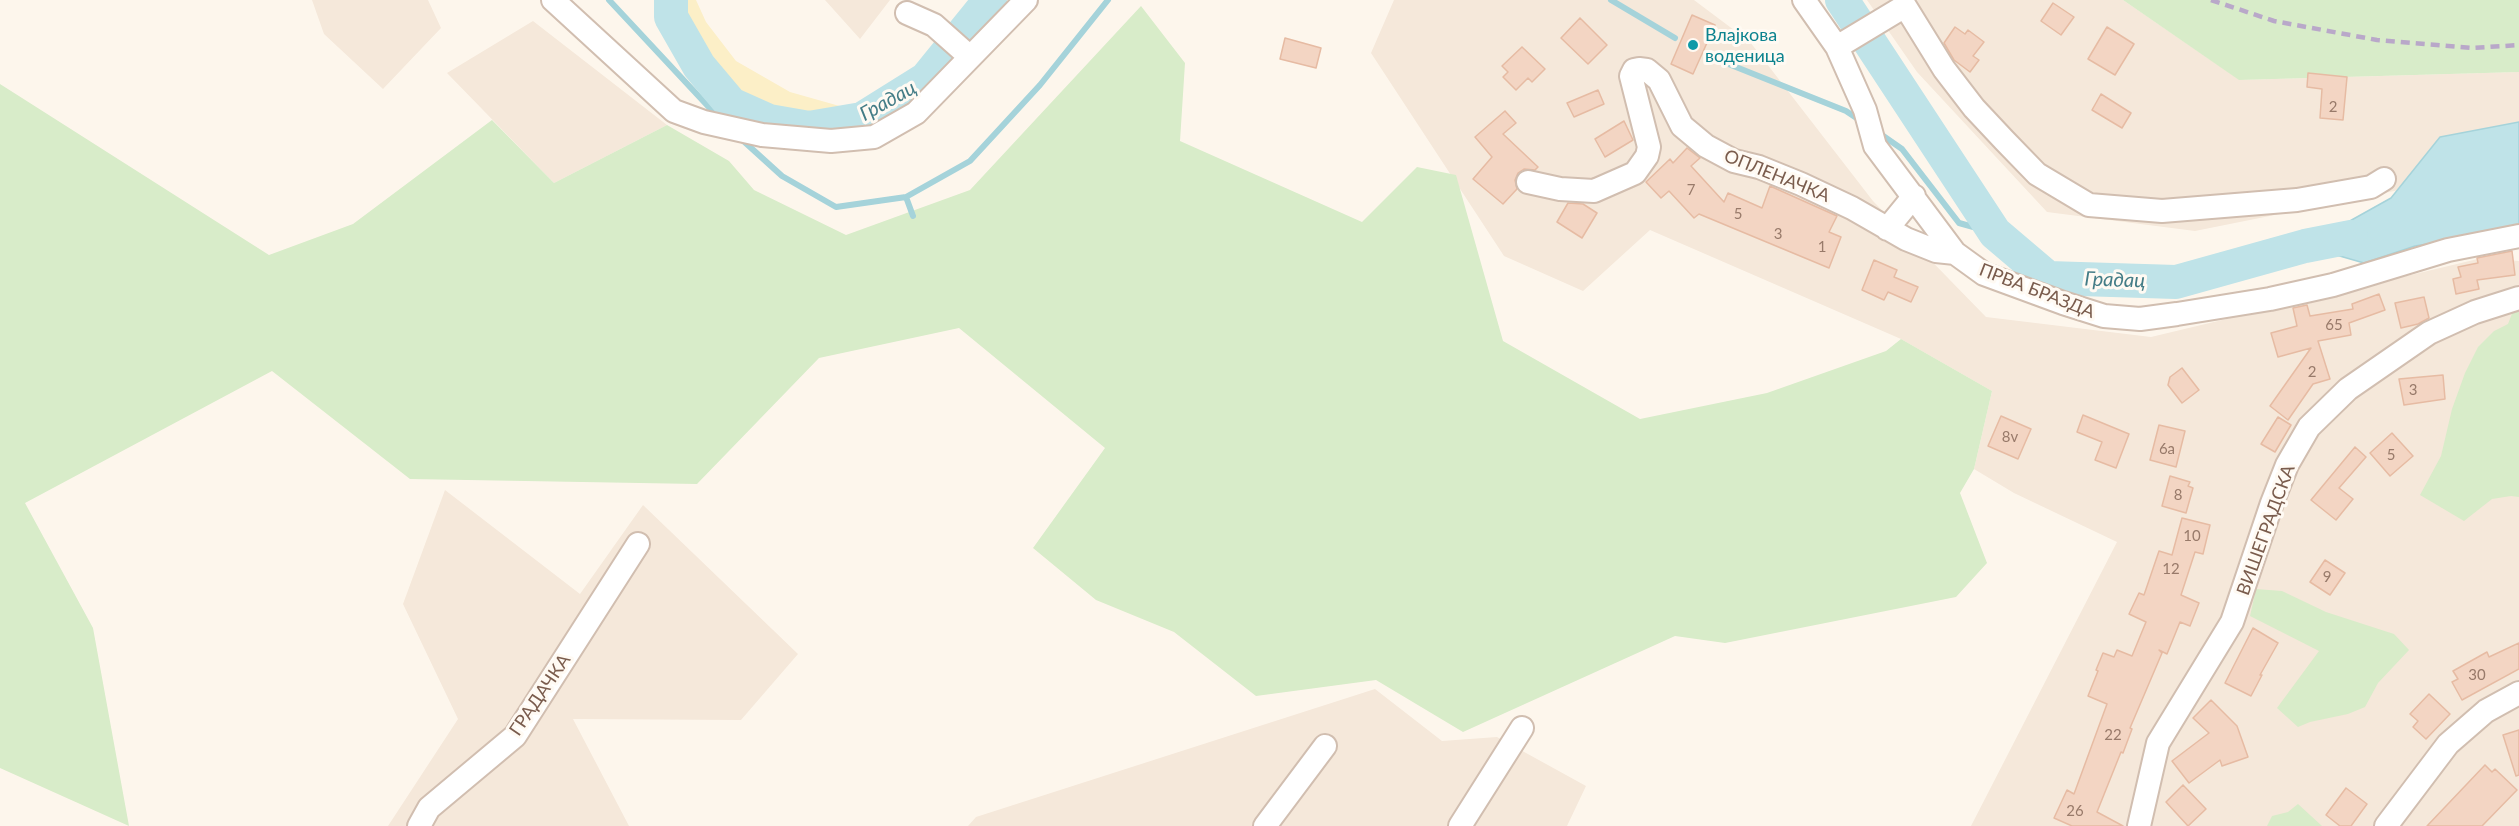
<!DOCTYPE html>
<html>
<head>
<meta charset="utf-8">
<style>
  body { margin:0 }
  canvas { display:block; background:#fdf6ec }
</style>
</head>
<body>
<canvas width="2519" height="826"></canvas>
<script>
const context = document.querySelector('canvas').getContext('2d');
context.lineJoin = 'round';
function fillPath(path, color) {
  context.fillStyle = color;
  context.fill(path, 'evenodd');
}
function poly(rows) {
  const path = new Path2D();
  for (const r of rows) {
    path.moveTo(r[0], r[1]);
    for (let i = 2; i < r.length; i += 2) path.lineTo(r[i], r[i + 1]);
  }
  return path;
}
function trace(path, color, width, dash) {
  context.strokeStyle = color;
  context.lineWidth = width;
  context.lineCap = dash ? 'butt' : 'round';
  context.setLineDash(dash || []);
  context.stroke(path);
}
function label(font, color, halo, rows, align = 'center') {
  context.font = font + ' Lato,sans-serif';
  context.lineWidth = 6;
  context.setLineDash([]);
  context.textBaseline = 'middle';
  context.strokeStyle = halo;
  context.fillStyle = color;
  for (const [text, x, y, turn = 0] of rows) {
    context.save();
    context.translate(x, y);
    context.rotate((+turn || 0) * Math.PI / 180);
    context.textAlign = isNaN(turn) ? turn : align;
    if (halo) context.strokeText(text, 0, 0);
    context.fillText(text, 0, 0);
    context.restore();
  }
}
fillPath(poly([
  [312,0,428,0,441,28,383,89,324,34],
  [825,0,890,0,860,39],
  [1394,0,1694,0,1750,42,1873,201,1986,317,2151,337,2482,258,2519,261,2519,826,1971,826,2117,542,2014,493,1974,469,1992,391,1901,339,1650,230,1583,291,1504,256,1371,53],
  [1867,0,2123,0,2240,80,2519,72,2519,152,2424,185,2195,231,2047,212,1917,72],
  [533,21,667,125,554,183,447,73],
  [445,490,580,594,643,505,798,654,741,720,573,719,629,826,388,826,458,719,403,604],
  [1375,689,1442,741,1497,737,1586,786,1567,826,968,826,976,817]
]), '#f5e8da');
fillPath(poly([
  [2123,0,2519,0,2519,72,2239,80],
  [1141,6,1185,63,1180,141,1362,222,1417,167,1456,175,1503,341,1640,419,1767,393,1886,351,1901,339,1992,391,1974,469,1960,493,1987,563,1956,597,1725,643,1675,636,1463,732,1376,680,1256,696,1174,632,1096,600,1033,548,1105,448,959,328,819,358,697,484,410,479,272,371,25,503,93,628,129,826,0,768,0,84,269,255,353,224,492,120,554,183,667,125,729,161,754,190,846,235,970,190],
  [2519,309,2519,497,2511,496,2492,499,2464,521,2420,495,2441,456,2452,409,2465,373,2478,347,2494,331,2508,324,2513,311],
  [2256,589,2282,591,2326,612,2394,634,2409,650,2378,683,2365,707,2348,714,2310,722,2298,727,2277,708,2319,651,2250,616],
  [2298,804,2322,826,2267,826,2272,816,2288,812]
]), '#d8ecc9');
fillPath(poly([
  [671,0,696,0,706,22,736,61,790,92,843,107,862,119,809,128,769,121,731,104,699,66,671,17]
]), '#fcefc7');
const water = poly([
  [2519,122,2519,229,2415,246,2364,263,2305,246,2391,198,2440,137,2519,122]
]);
fillPath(water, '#bfe3e8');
trace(water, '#a5d3da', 1.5);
trace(poly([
  [609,0,719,118],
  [1611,0,1675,38],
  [1721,61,1846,111,1861,121],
  [1879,133,1902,149,1959,223,1995,233],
  [739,137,782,176,836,207,906,197,970,161,1040,85,1108,0],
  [906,197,913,216]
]), '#a5d3da', 6);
trace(poly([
  [671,0,671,17,699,66,731,104,769,121,809,128,862,119,926,79,990,0],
  [1842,0,1995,233,2048,278,2176,282,2305,246,2351,237]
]), '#bfe3e8', 34);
const building = poly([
  [2053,3,2074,17,2061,35,2041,21,2053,3],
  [1692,15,1715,25,1693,74,1671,64,1692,15],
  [1580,18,1607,45,1588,64,1561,38,1580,18],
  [1955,27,1965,34,1968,30,1984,42,1973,56,1979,60,1970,72,1954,60,1944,43,1955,27],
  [2107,27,2134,44,2115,75,2088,59,2107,27],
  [1285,38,1321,48,1316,68,1280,59,1285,38],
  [1522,47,1545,69,1532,82,1528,78,1516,90,1503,77,1508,72,1502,66,1522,47],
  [2308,73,2347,77,2343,120,2320,118,2322,89,2307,87,2308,73],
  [1598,90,1604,104,1574,117,1567,103,1598,90],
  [2101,94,2131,113,2122,128,2092,110,2101,94],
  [1505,111,1516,123,1503,134,1538,167,1535,170,1524,169,1518,173,1515,180,1517,189,1503,204,1473,179,1492,157,1475,137,1505,111],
  [1624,121,1633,140,1605,157,1595,139,1624,121],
  [1687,148,1700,158,1691,166,1724,202,1728,193,1762,208,1770,186,1837,216,1829,232,1841,237,1829,268,1699,214,1694,218,1669,191,1661,198,1646,182,1670,159,1673,163,1687,148],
  [1568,203,1583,204,1597,213,1582,238,1557,222,1568,203],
  [2512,251,2515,275,2477,280,2479,289,2456,294,2453,279,2461,277,2458,267,2478,263,2477,258,2512,251],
  [1874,260,1897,270,1894,277,1918,287,1911,302,1888,292,1884,300,1862,290,1874,260],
  [2379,294,2385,310,2349,323,2351,335,2318,341,2330,379,2313,384,2288,420,2270,406,2311,348,2278,357,2271,333,2297,326,2293,308,2307,305,2310,316,2353,309,2352,304,2379,294],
  [2424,297,2429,318,2418,324,2401,328,2395,303,2424,297],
  [2182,368,2199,390,2182,403,2168,385,2170,377,2182,368],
  [2443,375,2445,399,2404,405,2399,379,2443,375],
  [2083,415,2129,434,2116,468,2095,460,2102,442,2077,432,2083,415],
  [2001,416,2031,429,2018,459,1988,446,2001,416],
  [2278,417,2291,425,2275,452,2261,444,2278,417],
  [2159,425,2185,431,2176,467,2150,460,2159,425],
  [2392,433,2413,456,2390,476,2370,453,2392,433],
  [2355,447,2366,457,2339,488,2353,499,2336,520,2311,500,2355,447],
  [2170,476,2190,482,2188,486,2193,488,2186,513,2162,506,2170,476],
  [2182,518,2210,525,2203,554,2195,552,2181,595,2199,603,2190,626,2180,622,2167,654,2159,650,2162,653,2130,728,2132,729,2123,753,2121,752,2097,812,2123,826,2072,826,2054,818,2067,790,2074,794,2107,704,2088,696,2098,671,2096,670,2103,653,2114,657,2117,650,2132,656,2146,622,2129,614,2139,593,2144,595,2159,551,2172,555,2182,518],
  [2325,560,2345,573,2330,595,2310,582,2325,560],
  [2253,628,2278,643,2260,675,2262,675,2251,696,2225,683,2253,628],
  [2519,643,2519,669,2462,700,2452,682,2458,679,2453,671,2487,652,2489,657,2519,643],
  [2429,694,2450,714,2426,739,2413,727,2418,721,2410,714,2429,694],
  [2211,700,2237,726,2248,757,2222,766,2220,760,2189,783,2172,761,2209,733,2193,718,2211,700],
  [2519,730,2519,775,2516,776,2503,735,2519,730],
  [2485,765,2492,772,2495,769,2517,790,2482,826,2427,826,2485,765],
  [2183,785,2206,809,2188,826,2166,802,2183,785],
  [2346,788,2367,804,2351,826,2340,826,2326,815,2346,788]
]);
fillPath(building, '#f3d5c3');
trace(building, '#e6bba3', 1.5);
const minor = poly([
  [553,0,674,111,704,122,762,135,831,141,874,137,916,113,1026,0],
  [1804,0,1837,47,1865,110,1875,146,1955,253,1984,274,2063,303,2104,316,2140,319,2177,314,2270,299,2333,285,2448,250,2519,236],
  [907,13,934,25,970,57],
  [1837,47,1905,6,1944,69,1974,108,2004,140,2037,174,2089,205,2162,211,2297,200,2371,187,2384,179],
  [1528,182,1560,189,1594,191,1635,173,1647,156,1649,147,1631,76,1634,70,1639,69,1647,70,1659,80,1682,126,1706,146,1734,161,1759,167,1801,184,1852,208,1906,239,1936,251,1955,253],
  [1887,229,1914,196],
  [419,826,429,808,515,736,638,544],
  [1265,826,1325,746],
  [1460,826,1522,728],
  [2139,826,2158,743,2232,622,2272,503,2287,465,2309,427,2348,389,2429,333,2475,312,2519,298],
  [2386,826,2448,744,2486,711,2519,693]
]);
trace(minor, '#d1beb0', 26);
trace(minor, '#fff', 22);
trace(poly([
  [2211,0,2274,21,2377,40,2473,48,2519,45]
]), '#b9a8c9', 4.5, [9, 6]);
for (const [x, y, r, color] of [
  [1693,45,6,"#0f9aa8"]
]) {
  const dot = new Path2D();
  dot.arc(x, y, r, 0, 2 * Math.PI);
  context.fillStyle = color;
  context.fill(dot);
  trace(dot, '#fffaf3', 2);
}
label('15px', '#987a6a', null, [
  ["2",2333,107],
  ["7",1691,190],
  ["5",1738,214],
  ["3",1778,234],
  ["1",1822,247],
  ["65",2334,325],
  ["2",2312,372],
  ["3",2413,390],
  ["8v",2010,437],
  ["6a",2167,449],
  ["5",2391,455],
  ["8",2178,495],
  ["10",2192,536],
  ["12",2171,569],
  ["9",2327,577],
  ["30",2477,675],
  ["22",2113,735],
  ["26",2075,811]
]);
label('18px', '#0d838f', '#fffaf3', [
  ["Влајкова",1705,35],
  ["воденица",1705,56]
], 'left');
label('18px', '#7a5c4d', '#fffaf3', [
  ["ОПЛЕНАЧКА",1777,176,22],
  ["ПРВА БРАЗДА",2037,291,21],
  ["ВИШЕГРАДСКА",2266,530,-70],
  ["ГРАДАЧКА",540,695,-56]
]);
label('italic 20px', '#437c86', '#fffaf3', [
  ["Градац",888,101,-29],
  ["Градац",2115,280,2]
]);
</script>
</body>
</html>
